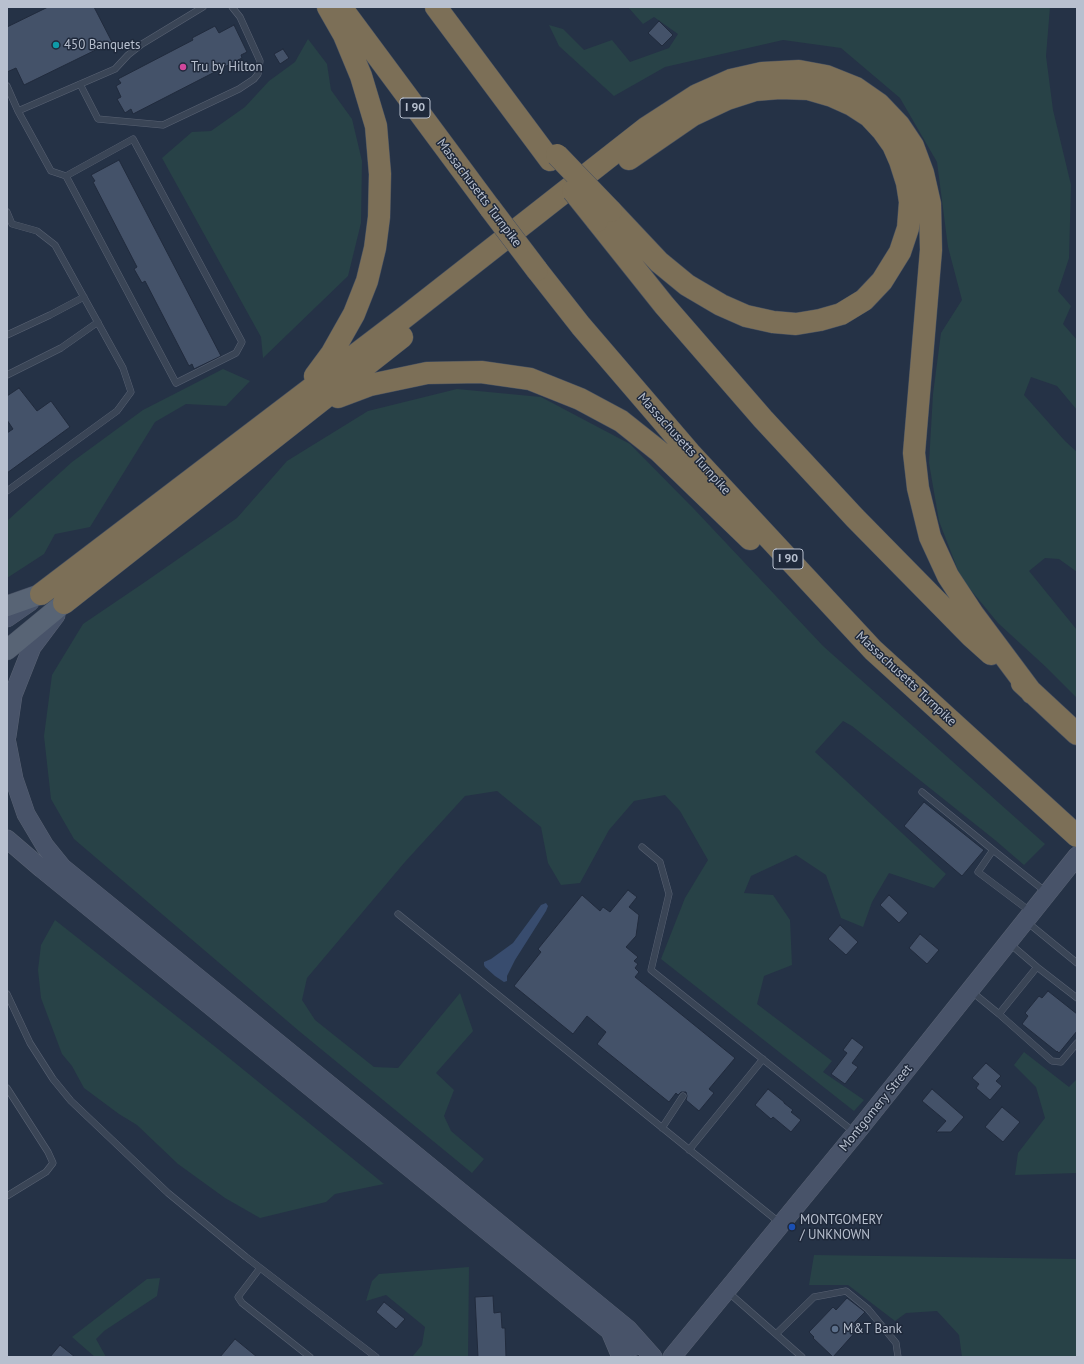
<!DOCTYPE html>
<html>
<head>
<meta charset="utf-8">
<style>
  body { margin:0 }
  #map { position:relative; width:1084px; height:1364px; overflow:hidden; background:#253246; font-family:"PT Sans",sans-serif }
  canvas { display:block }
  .frame { position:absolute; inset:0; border:8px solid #b8c0cf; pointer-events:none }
</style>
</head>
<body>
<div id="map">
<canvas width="1084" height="1364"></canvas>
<div class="frame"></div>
</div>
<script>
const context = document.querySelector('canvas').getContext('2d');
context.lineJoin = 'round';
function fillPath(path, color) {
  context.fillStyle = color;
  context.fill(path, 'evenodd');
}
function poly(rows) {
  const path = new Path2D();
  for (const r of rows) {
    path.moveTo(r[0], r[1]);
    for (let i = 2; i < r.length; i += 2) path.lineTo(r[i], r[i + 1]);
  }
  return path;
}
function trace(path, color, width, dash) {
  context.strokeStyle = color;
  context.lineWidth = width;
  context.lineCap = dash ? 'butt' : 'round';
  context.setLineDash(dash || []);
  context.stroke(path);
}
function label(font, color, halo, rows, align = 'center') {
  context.font = font + ' "PT Sans",sans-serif';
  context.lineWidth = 3;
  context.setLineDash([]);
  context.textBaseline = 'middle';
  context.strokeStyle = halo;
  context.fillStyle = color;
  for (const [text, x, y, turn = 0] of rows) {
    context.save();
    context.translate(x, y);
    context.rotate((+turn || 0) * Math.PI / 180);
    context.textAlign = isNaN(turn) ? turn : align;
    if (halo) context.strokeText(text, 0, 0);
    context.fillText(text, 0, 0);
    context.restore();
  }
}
fillPath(poly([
  [628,7,1050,7,1046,56,1053,110,1071,185,1069,258,1058,291,1071,306,1063,324,1077,340,1077,410,1057,386,1031,377,1024,395,1065,441,1077,452,1077,572,1059,559,1045,558,1029,571,1077,630,1077,698,1047,668,998,623,961,578,939,521,929,463,933,394,941,333,962,300,948,247,937,162,900,98,841,48,783,40,665,67,614,96,559,46,549,25,563,29,584,50,612,40,630,62,669,48,678,34,654,17,643,24],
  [308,39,327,64,331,90,352,119,362,161,361,223,348,276,263,358,261,337,162,158,192,132,211,131,245,107,269,81,295,62],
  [223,369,250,381,226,406,186,404,155,422,90,527,55,534,44,554,7,578,7,521,72,462,143,410],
  [457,389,541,397,630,444,694,509,823,646,1045,844,1024,865,995,840,852,726,843,721,815,752,946,874,934,888,889,873,872,902,863,927,841,918,826,875,796,855,751,876,744,893,773,895,790,920,792,965,764,976,757,1004,832,1061,823,1072,864,1100,854,1111,661,959,685,898,708,860,680,811,665,795,634,801,609,830,580,883,561,885,548,863,541,827,497,791,465,796,404,863,307,978,302,1000,315,1020,374,1067,398,1068,460,993,473,1031,436,1073,454,1090,444,1116,451,1131,484,1159,472,1173,299,1031,74,839,51,799,44,736,52,675,83,624,145,582,237,518,287,461,368,411],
  [55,920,218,1049,384,1184,335,1194,326,1202,260,1218,225,1198,178,1164,137,1125,119,1114,84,1088,72,1066,62,1054,41,998,38,970,41,945],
  [1024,1052,1069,1087,1077,1079,1077,1173,1015,1175,1018,1153,1045,1118,1036,1087,1014,1065],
  [814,1255,1077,1259,1077,1357,962,1357,959,1335,937,1311,906,1313,895,1321,848,1285,809,1285],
  [469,1267,468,1357,412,1357,422,1345,425,1327,386,1295,366,1301,372,1281,379,1274],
  [160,1278,157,1296,104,1331,96,1339,106,1357,95,1357,72,1337,147,1279]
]), '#284247');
fillPath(poly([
  [546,903,548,906,546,911,515,960,507,976,507,981,504,982,495,976,485,967,484,965,484,962,491,959,513,943,541,905]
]), '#384c6e');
const building = poly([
  [48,7,94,7,112,42,24,85,16,68,7,72,7,27,48,7],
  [659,21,673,35,662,46,648,33,659,21],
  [234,25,247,52,241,55,242,58,133,114,131,109,125,113,117,99,121,97,116,86,121,83,118,79,193,40,192,38,215,26,219,33,234,25],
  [283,49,289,58,280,64,274,54,283,49],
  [119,160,221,356,194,369,192,364,189,366,145,281,142,283,134,269,137,267,93,182,95,181,91,175,119,160],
  [19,388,37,411,51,401,70,427,7,473,7,433,13,429,7,420,7,396,19,388],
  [924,802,984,850,962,876,904,826,924,802],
  [628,890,637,897,629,907,639,915,636,936,626,947,638,957,634,961,638,964,635,968,639,972,635,977,735,1058,709,1089,714,1093,699,1111,686,1100,687,1096,686,1092,681,1092,678,1095,676,1093,669,1102,597,1044,606,1032,587,1016,573,1034,514,986,541,952,538,949,582,895,600,911,603,907,610,912,628,890],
  [889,895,908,913,899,923,880,905,889,895],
  [840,925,858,942,846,955,828,939,840,925],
  [920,934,939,950,927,964,909,948,920,934],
  [1048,991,1077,1014,1077,1031,1059,1053,1057,1051,1057,1052,1022,1024,1028,1016,1025,1013,1039,996,1042,998,1048,991],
  [852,1038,864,1047,852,1063,858,1067,845,1084,831,1074,847,1053,843,1050,852,1038],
  [986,1063,1001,1076,996,1081,1002,1086,990,1100,976,1088,979,1084,972,1078,986,1063],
  [768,1089,784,1102,784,1103,793,1110,791,1112,801,1120,791,1132,773,1117,771,1119,755,1105,768,1089],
  [932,1089,964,1117,951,1132,936,1132,946,1121,922,1101,932,1089],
  [1002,1107,1020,1122,1003,1142,985,1127,1002,1107],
  [493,1296,494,1313,501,1312,502,1328,505,1328,506,1357,478,1357,475,1297,493,1296],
  [847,1298,865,1312,853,1324,858,1329,833,1357,813,1338,814,1337,809,1332,833,1307,836,1310,847,1298],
  [384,1302,405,1319,396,1329,376,1312,384,1302],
  [235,1339,257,1357,220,1357,235,1339],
  [60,1345,75,1357,50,1357,60,1345]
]);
fillPath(building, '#445269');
trace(building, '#212b3d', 1);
const service = poly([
  [80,84,98,119,163,125,239,89,254,79,258,74,260,61,240,17,232,7],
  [7,86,18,111,115,69,128,55,142,44,203,7],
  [18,111,51,171,66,176,133,139,242,342,236,353,176,383,66,176],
  [7,212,12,224,37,231,55,245,123,368,131,392,117,411,7,491],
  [7,335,50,315,84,297],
  [7,375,61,348,98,322],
  [922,792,993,850,978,872,1031,912],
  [642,847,660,862,669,894,651,970,854,1132],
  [993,850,1046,892],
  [398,914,780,1223],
  [1027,922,1077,963],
  [1009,943,1037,967,1077,998],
  [971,991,999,1014,1052,1061,1061,1062,1077,1043],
  [7,994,30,1043,53,1079,71,1101,168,1193,246,1257,376,1357],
  [999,1014,1037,967],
  [7,1088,48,1152,53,1163,46,1172,7,1196],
  [662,1128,683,1096],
  [689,1150,763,1059],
  [260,1268,238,1297,242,1303,310,1357],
  [728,1292,802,1357],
  [776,1334,814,1297,846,1291,868,1309,896,1343,898,1357]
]);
const secondary = poly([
  [7,618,30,602],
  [7,736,13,695,32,647,56,615],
  [7,743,14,779,26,814,45,846,62,867,385,1130,628,1329,653,1357],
  [7,839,42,869,539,1273,610,1331,633,1347],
  [610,1331,621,1357],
  [672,1357,856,1133,1077,856]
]);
const primary = poly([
  [7,606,41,594],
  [7,650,64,603]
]);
const motorway = poly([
  [341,7,490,208],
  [436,7,550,160],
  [611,211,659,262,687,285,721,305,746,316,773,322,796,324,820,320,841,314,864,300,882,281,900,252,908,228,910,202,907,183,900,161,893,145,883,131,869,116,852,105,832,96,808,89,780,88,755,90,727,99,693,115,629,159],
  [597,221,664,305,763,419,855,518,971,636,991,654],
  [537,270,581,326,690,453,873,650,1077,836],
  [315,376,332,353,354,314,367,281,375,248,379,217,380,174,376,126,361,76,344,35,328,7],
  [338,397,370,385,427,373,481,372,530,379,580,399,621,421,660,452,750,539],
  [41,594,405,317,646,128,697,95,731,80,762,73,799,71,826,76,856,88,879,104,899,125,913,146,923,173,930,204,931,250,914,453,918,488,930,537,948,576,973,614,1032,693],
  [64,603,402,337],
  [1022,683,1077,734]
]);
trace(service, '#596273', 7);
trace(secondary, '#596273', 19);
trace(primary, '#444d5f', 21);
trace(motorway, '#454f60', 23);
trace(service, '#3a4556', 6);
trace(secondary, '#485369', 18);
trace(primary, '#586475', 20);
trace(motorway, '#7c6f57', 22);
const motorwayBridge = poly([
  [557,155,611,211],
  [573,191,597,221],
  [490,208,537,270]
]);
trace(motorwayBridge, '#454f60', 23, []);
trace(motorwayBridge, '#7c6f57', 22);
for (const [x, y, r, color] of [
  [56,45,4,"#0f9aa8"],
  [183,67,4,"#d1479c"],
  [792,1227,4,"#1a4fb4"],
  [835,1329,4,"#5c6f8a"]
]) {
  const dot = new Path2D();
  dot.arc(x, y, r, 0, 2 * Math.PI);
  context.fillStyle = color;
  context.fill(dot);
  trace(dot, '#1f293b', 1.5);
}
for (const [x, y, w] of [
  [415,108,30],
  [788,559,30]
]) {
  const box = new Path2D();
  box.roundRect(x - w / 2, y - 10, w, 20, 3);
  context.fillStyle = '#1f293b';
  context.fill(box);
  trace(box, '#b8c0cf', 1);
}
label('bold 12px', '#b8c0cf', null, [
  ["I 90",415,108],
  ["I 90",788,559]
]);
label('13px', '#b8c0cf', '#1f293b', [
  ["450 Banquets",64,45],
  ["Tru by Hilton",191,67],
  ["MONTGOMERY",800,1220],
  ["/ UNKNOWN",800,1235],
  ["M&T Bank",843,1329]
], 'left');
label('13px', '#b8c0cf', '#1f293b', [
  ["Massachusetts Turnpike",479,193,53],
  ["Massachusetts Turnpike",684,444,48],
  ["Massachusetts Turnpike",906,679,43],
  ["Montgomery Street",876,1108,-51]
]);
</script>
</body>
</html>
